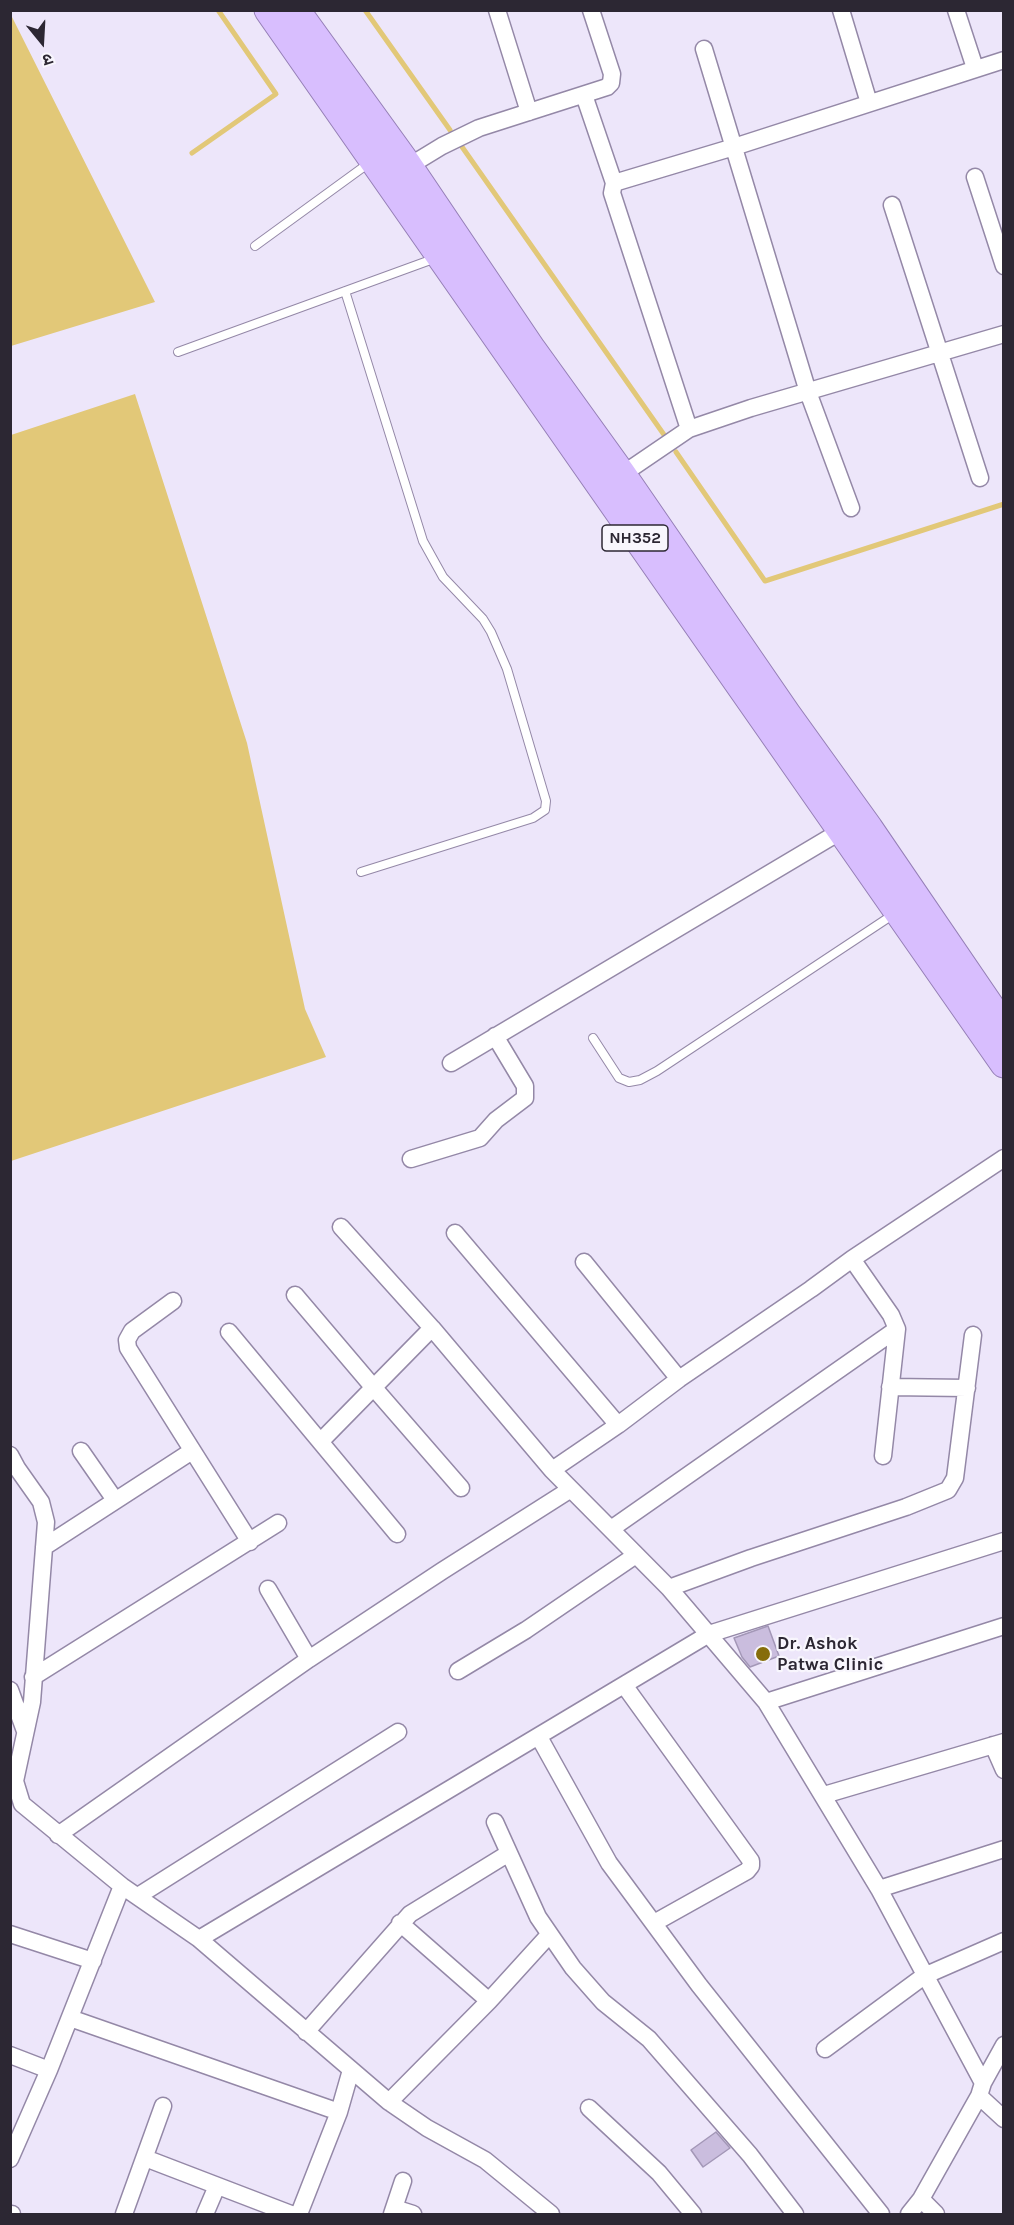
<!DOCTYPE html>
<html>
<head>
<meta charset="utf-8">
<style>
  body { margin:0 }
  #map { position:relative; width:1014px; height:2225px; overflow:hidden; background:#ede6fa; font-family:Karla,"Noto Sans Devanagari",sans-serif }
  canvas { display:block }
  .frame { position:absolute; inset:0; border:12px solid #2c2733; pointer-events:none }
  .north { position:absolute; left:12px; top:12px; width:60px; height:60px; -webkit-text-stroke:4px #f8f6fd; paint-order:stroke; rotate:162deg; font-size:16px; font-weight:700; line-height:24px; text-align:center; color:#2c2733 }
  .north::after { content:''; display:block; margin:auto; width:21px; height:27px; background:#2c2733; clip-path:polygon(50% 0,100% 100%,50% 72%,0 100%) }
</style>
</head>
<body>
<div id="map">
<canvas width="1014" height="2225"></canvas>
<div class="frame"></div>
<div class="north">उ</div>
</div>
<script>
const context = document.querySelector('canvas').getContext('2d');
context.lineJoin = 'round';
function fillPath(path, color) {
  context.fillStyle = color;
  context.fill(path, 'evenodd');
}
function poly(rows) {
  const path = new Path2D();
  for (const r of rows) {
    path.moveTo(r[0], r[1]);
    for (let i = 2; i < r.length; i += 2) path.lineTo(r[i], r[i + 1]);
  }
  return path;
}
function trace(path, color, width, dash) {
  context.strokeStyle = color;
  context.lineWidth = width;
  context.lineCap = dash ? 'butt' : 'round';
  context.setLineDash(dash || []);
  context.stroke(path);
}
function label(font, color, halo, rows, align = 'center') {
  context.font = font + ' Karla,sans-serif';
  context.lineWidth = 4.5;
  context.setLineDash([]);
  context.textBaseline = 'middle';
  context.strokeStyle = halo;
  context.fillStyle = color;
  for (const [text, x, y, turn = 0] of rows) {
    context.save();
    context.translate(x, y);
    context.rotate((+turn || 0) * Math.PI / 180);
    context.textAlign = isNaN(turn) ? turn : align;
    if (halo) context.strokeText(text, 0, 0);
    context.fillText(text, 0, 0);
    context.restore();
  }
}
fillPath(poly([
  [10,13,155,302,11,346,10,346],
  [135,394,247,743,305,1009,326,1057,11,1161,11,435]
]), '#e2c878');
trace(poly([
  [365,10,450,130],
  [460,144,667,439],
  [192,153,276,94,218,10],
  [676,452,765,581,1004,504]
]), '#e2c878', 5);
const building = poly([
  [768,1626,779,1656,750,1667,742,1657,734,1638,768,1626],
  [716,2132,730,2148,703,2167,691,2150,716,2132]
]);
fillPath(building, '#cabdde');
trace(building, '#a397b7', 1.5);
const service = poly([
  [255,246,369,163],
  [345,291,423,541,443,577,483,619,491,632,507,669,546,801,545,810,533,818,361,872],
  [178,352,436,258],
  [593,1038,619,1078,629,1082,640,1080,657,1071,894,914]
]);
const minor = poly([
  [497,10,529,112],
  [841,10,869,103],
  [956,10,975,68],
  [704,49,808,392,851,508],
  [584,95,614,183],
  [401,171,442,146,479,128,607,87,611,83,612,74,591,10],
  [975,177,1004,266],
  [892,205,980,478],
  [689,429,612,193,614,183,734,147,1004,60],
  [617,478,689,429,751,408,1004,334],
  [451,1063,841,831],
  [411,1159,480,1138,496,1120,525,1098,525,1086,495,1036],
  [341,1227,432,1328,552,1470,669,1588,766,1702,879,1889,983,2083],
  [455,1233,618,1425],
  [852,1259,891,1315,897,1329,883,1456],
  [584,1262,679,1379],
  [295,1295,374,1388,461,1488],
  [173,1301,132,1331,127,1340,128,1348,250,1542],
  [229,1332,397,1534],
  [890,1387,967,1388],
  [321,1441,432,1328],
  [81,1451,115,1500],
  [10,1455,17,1468,41,1502,46,1522,32,1702,15,1781,22,1804,122,1886,199,1939,389,2102,427,2128,485,2160,551,2214],
  [552,1470,618,1425,679,1379,811,1289,852,1259,1004,1158],
  [611,1529,897,1329],
  [44,1547,192,1451],
  [669,1588,751,1558,906,1507,948,1490,955,1478,973,1335],
  [268,1589,309,1659],
  [458,1671,526,1630,636,1555],
  [33,1677,278,1523],
  [624,1685,751,1861,751,1866,747,1871,654,1923],
  [10,1690,25,1731],
  [766,1702,1004,1626],
  [539,1737,609,1863,699,1985,881,2214],
  [993,1745,1004,1770],
  [824,1795,1004,1742],
  [495,1822,538,1917,573,1968,603,2002,649,2039,750,2155,795,2214],
  [58,1835,309,1659,442,1571,571,1489],
  [879,1889,1004,1849],
  [138,1896,398,1732],
  [400,1923,489,2001],
  [10,1934,93,1961],
  [199,1939,709,1634,1004,1541],
  [70,2018,339,2112],
  [306,2032,410,1914,509,1853],
  [825,2049,924,1976,1004,1941],
  [10,2055,49,2070],
  [979,2096,1004,2119],
  [389,2102,489,2001,549,1935],
  [589,2108,659,2173,693,2214],
  [145,2158,291,2214],
  [10,2159,49,2070,122,1886],
  [921,2199,936,2214],
  [394,2208,413,2214],
  [10,2214,12,2214],
  [124,2214,163,2106],
  [205,2214,217,2186],
  [299,2214,339,2112,351,2070],
  [392,2214,403,2181],
  [909,2214,921,2199,979,2096,983,2083,1004,2045]
]);
const trunk = poly([
  [268,10,1004,1064],
  [296,10,408,165,532,349,622,474,787,714,869,828,1004,1026]
]);
trace(service, '#9488a7', 10);
trace(minor, '#9488a7', 19);
trace(trunk, '#957fb6', 29);
trace(service, '#fff', 8);
trace(minor, '#fff', 16);
trace(trunk, '#d8befe', 27);
for (const [x, y, r, color] of [
  [763,1654,8,"#866d0a"]
]) {
  const dot = new Path2D();
  dot.arc(x, y, r, 0, 2 * Math.PI);
  context.fillStyle = color;
  context.fill(dot);
  trace(dot, '#f8f6fd', 2);
}
for (const [x, y, w] of [
  [635,538,66]
]) {
  const box = new Path2D();
  box.roundRect(x - w / 2, y - 13, w, 26, 4.5);
  context.fillStyle = '#f8f6fd';
  context.fill(box);
  trace(box, '#2c2733', 1.5);
}
label('bold 16px', '#2c2733', null, [
  ["NH352",635,538]
]);
label('bold 18px', '#2c2733', '#f8f6fd', [
  ["Dr. Ashok",777,1644],
  ["Patwa Clinic",777,1665]
], 'left');
</script>
</body>
</html>
